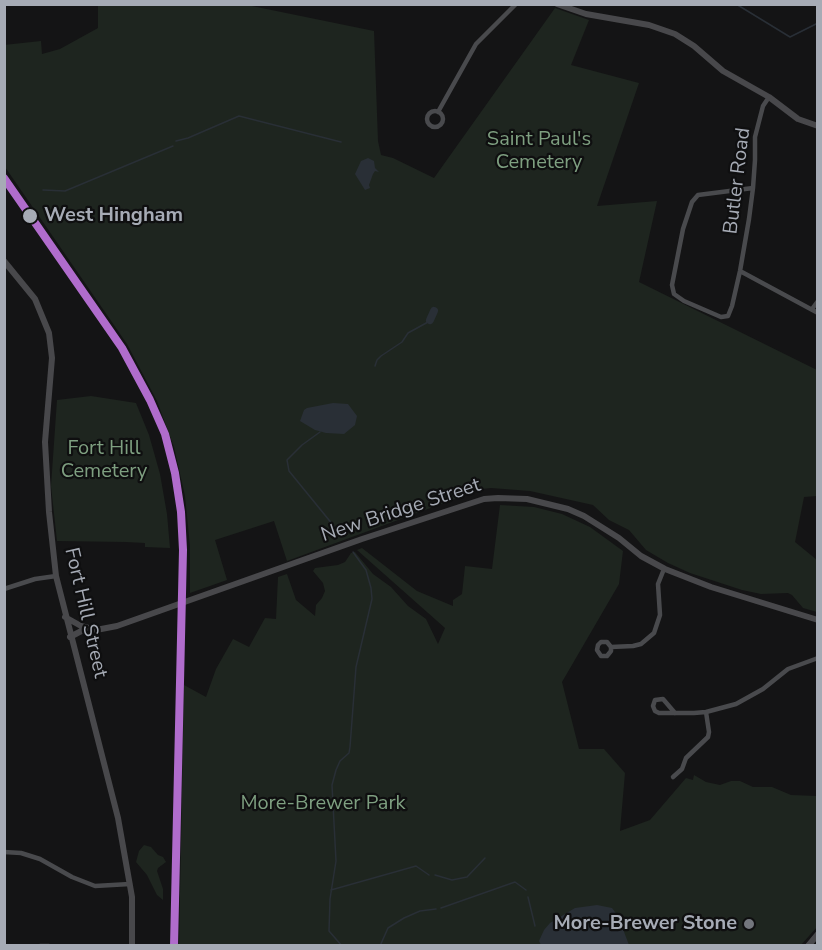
<!DOCTYPE html>
<html>
<head>
<meta charset="utf-8">
<style>
  body { margin:0 }
  #map { position:relative; width:822px; height:950px; overflow:hidden; background:#141415; font-family:"Nunito Sans",sans-serif }
  canvas { display:block }
  .frame { position:absolute; inset:0; border:6px solid #a6abb5; pointer-events:none }
</style>
</head>
<body>
<div id="map">
<canvas width="822" height="950"></canvas>
<div class="frame"></div>
</div>
<script>
const context = document.querySelector('canvas').getContext('2d');
context.lineJoin = 'round';
function fillPath(path, color) {
  context.fillStyle = color;
  context.fill(path, 'evenodd');
}
function poly(rows) {
  const path = new Path2D();
  for (const r of rows) {
    if (r.length === 3) {
      path.moveTo(r[0] + r[2], r[1]);
      path.arc(r[0], r[1], r[2], 0, 2 * Math.PI);
      continue;
    }
    path.moveTo(r[0], r[1]);
    for (let i = 2; i < r.length; i += 2) path.lineTo(r[i], r[i + 1]);
  }
  return path;
}
function trace(path, color, width, dash) {
  context.strokeStyle = color;
  context.lineWidth = width;
  context.lineCap = dash ? 'butt' : 'round';
  context.setLineDash(dash || []);
  context.stroke(path);
}
function label(font, color, halo, rows, align = 'center') {
  context.font = font + ' "Nunito Sans",sans-serif';
  context.lineWidth = 4.5;
  context.setLineDash([]);
  context.textBaseline = 'middle';
  context.strokeStyle = halo;
  context.fillStyle = color;
  for (const [text, x, y, turn = 0] of rows) {
    context.save();
    context.translate(x, y);
    context.rotate((+turn || 0) * Math.PI / 180);
    context.textAlign = isNaN(turn) ? turn : align;
    if (halo) context.strokeText(text, 0, 0);
    context.fillText(text, 0, 0);
    context.restore();
  }
}
fillPath(poly([
  [98,4,247,5,374,31,378,141,381,155,393,158,434,178,555,8,589,20,571,65,639,83,597,206,657,201,639,282,817,370,817,496,804,497,795,542,817,560,817,612,803,608,792,595,788,593,761,594,742,590,690,573,668,563,646,550,629,530,609,520,593,505,530,491,491,488,482,489,287,561,274,521,215,540,227,580,190,593,190,546,185,496,174,447,157,401,127,344,5,167,4,45,41,41,42,54,60,49,98,28],
  [91,396,136,403,149,435,160,474,167,514,170,548,145,547,145,543,126,542,57,541,51,486,57,400],
  [500,505,534,507,562,514,590,527,623,551,619,584,562,682,579,749,604,749,625,773,620,831,650,820,686,778,693,780,694,775,706,782,720,785,731,781,740,781,753,787,772,787,791,795,817,796,817,927,801,945,179,946,184,685,206,697,216,669,233,639,249,647,265,618,276,619,278,577,287,574,296,600,315,616,316,605,322,598,325,591,323,583,313,571,315,568,338,565,345,562,351,553,355,552,373,574,391,587,408,606,426,619,438,644,445,628,357,550,362,548,417,591,453,606,453,600,462,594,465,566,492,569],
  [144,845,151,847,158,855,163,857,166,862,158,868,157,871,163,889,163,900,157,895,147,875,136,862,139,851]
]), '#1e251f');
fillPath(poly([
  [368,158,374,161,375,168,379,172,375,171,373,174,369,185,370,188,365,190,355,174,361,161],
  [333,403,348,404,357,416,355,425,344,434,326,433,315,430,300,421,304,410,307,408],
  [597,905,612,908,618,916,629,945,541,945,539,941,544,930,550,923,575,908]
]), '#292f36');
trace(poly([
  [736,4,790,37,818,23],
  [176,141,188,138,239,116,341,142],
  [43,190,65,191,173,146],
  [375,366,377,360,381,356,402,342,408,333,428,322],
  [320,432,302,445,287,460,289,471,342,536],
  [435,875,452,880,467,877,485,858],
  [331,890,416,866,429,875],
  [528,897,535,926],
  [441,908,515,882,526,890],
  [342,946,329,931,330,899,336,861,332,785,336,770,340,761,349,753,350,747,356,667,372,599,371,588,366,570,353,552],
  [380,946,388,928,404,918,420,911,436,909]
]), '#292f36', 1.5);
trace(poly([
  [430,320,434,311]
]), '#292f36', 8);
trace(poly([
  [435,119,8],
  [438,112,476,44,516,4],
  [753,188,698,195,692,202,683,229,672,285,674,294,684,301,721,317,728,316,732,306,740,271,749,219,753,188,755,160,755,137,763,106,769,97],
  [740,271,818,313],
  [812,309,818,301],
  [4,589,35,579,56,576],
  [611,647,611,651,607,656,601,656,597,650,598,645,601,642,607,642,611,647,633,646,641,644,654,633,660,615,658,584,664,569],
  [675,713,663,699,655,700,653,706,655,711,659,713,694,713,706,712,736,704,763,689,788,669,818,658],
  [673,777,682,769,686,758,708,737,709,732,706,712],
  [4,852,21,853,40,859,72,877,95,886,130,884],
  [40,946,49,946]
]), '#494a4d', 4.5);
trace(poly([
  [557,4,586,14,649,25,675,34,694,46,723,71,769,97,798,119,818,126],
  [4,261,35,299,49,333,52,358,45,442,49,512,56,576,118,818,132,897,132,946],
  [65,617,81,626,96,630,117,626,362,539,484,499,498,498,527,499,568,509,584,516,619,538,641,556,665,569,711,587,818,620],
  [70,637,87,628],
  [808,946,818,934]
]), '#48484b', 6);
trace(poly([
  [4,178,122,348,150,400,165,434,175,473,181,512,183,550,174,946]
]), '#b06ccc', 8);
for (const [x, y, r, color] of [
  [30,216,8,"#a6abb5"],
  [749,924,6,"#73767d"]
]) {
  const dot = new Path2D();
  dot.arc(x, y, r, 0, 2 * Math.PI);
  context.fillStyle = color;
  context.fill(dot);
  trace(dot, '#0f0f10', 2);
}
label('20px', '#7e9f80', '#0f0f10', [
  ["Saint Paul's",539,140],
  ["Cemetery",539,163],
  ["Fort Hill",104,449],
  ["Cemetery",104,472],
  ["More-Brewer Park",323,804]
]);
label('20px', '#a6abb5', '#0f0f10', [
  ["Butler Road",738,181,-83],
  ["New Bridge Street",401,511,-18],
  ["Fort Hill Street",85,613,77]
]);
label('bold 20px', '#a6abb5', '#0f0f10', [
  ["West Hingham",44,216]
], 'left');
label('bold 20px', '#a6abb5', '#0f0f10', [
  ["More-Brewer Stone",737,924]
], 'right');
</script>
</body>
</html>
